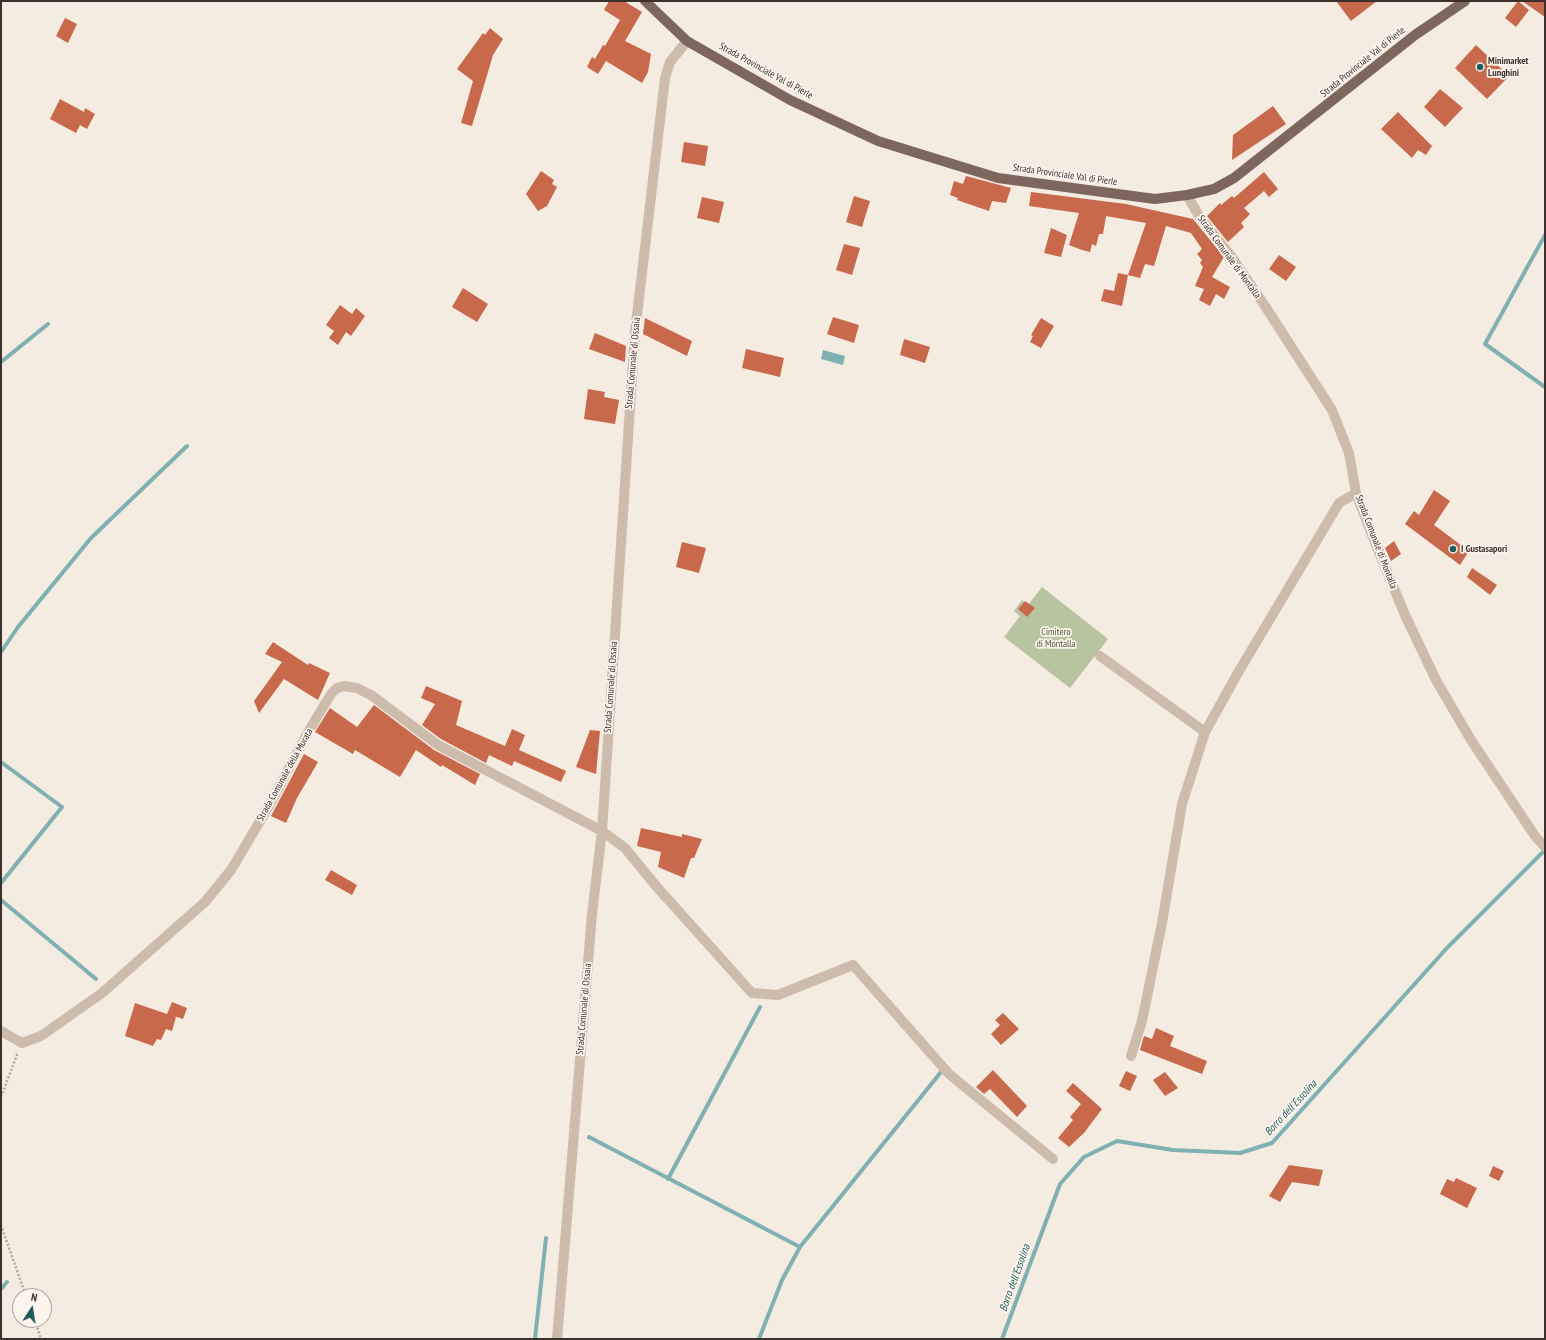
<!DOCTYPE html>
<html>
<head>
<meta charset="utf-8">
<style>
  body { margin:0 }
  #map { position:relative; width:1546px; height:1340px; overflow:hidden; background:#f4ebe1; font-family:"PT Sans Narrow",sans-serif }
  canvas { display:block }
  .frame { position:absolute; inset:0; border:2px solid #3b302b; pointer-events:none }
  .north { position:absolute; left:12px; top:1288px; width:40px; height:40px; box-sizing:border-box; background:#fbf5ee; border:1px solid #aea6a0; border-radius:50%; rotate:12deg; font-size:11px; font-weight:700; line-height:16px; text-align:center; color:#3b302b }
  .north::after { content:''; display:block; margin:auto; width:14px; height:18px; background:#1f5a5e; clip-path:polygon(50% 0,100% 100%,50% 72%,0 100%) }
</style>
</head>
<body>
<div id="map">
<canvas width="1546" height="1340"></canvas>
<div class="frame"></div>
<div class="north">N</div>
</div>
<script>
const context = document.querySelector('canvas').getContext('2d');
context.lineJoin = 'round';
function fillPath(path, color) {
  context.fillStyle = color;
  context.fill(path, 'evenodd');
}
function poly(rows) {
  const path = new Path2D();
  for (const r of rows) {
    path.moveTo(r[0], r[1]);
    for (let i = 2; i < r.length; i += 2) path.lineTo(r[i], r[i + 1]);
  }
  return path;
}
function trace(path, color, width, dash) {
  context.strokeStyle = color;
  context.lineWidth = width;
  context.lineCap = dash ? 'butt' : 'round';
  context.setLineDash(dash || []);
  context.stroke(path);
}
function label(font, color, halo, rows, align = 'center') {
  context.font = font + ' "PT Sans Narrow",sans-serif';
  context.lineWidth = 3.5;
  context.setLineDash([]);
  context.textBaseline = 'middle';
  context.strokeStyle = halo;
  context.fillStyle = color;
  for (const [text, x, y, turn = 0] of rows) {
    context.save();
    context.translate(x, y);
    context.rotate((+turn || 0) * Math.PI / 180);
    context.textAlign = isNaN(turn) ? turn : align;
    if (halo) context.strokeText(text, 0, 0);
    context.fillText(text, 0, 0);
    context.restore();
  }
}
fillPath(poly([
  [1042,587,1108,639,1070,688,1004,637,1020,616,1014,611,1022,600,1028,605]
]), '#b8c4a0');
fillPath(poly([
  [823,350,845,356,843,365,821,359]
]), '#7fb0b2');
trace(poly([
  [1545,235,1485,344,1545,387],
  [1,362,48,324],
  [1,652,18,627,91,538,187,446],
  [1,762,62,807,1,883],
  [1,900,96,979],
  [589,1137,800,1247],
  [668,1179,760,1007],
  [1,1289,7,1282],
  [535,1339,546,1238],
  [759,1339,782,1280,800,1247,941,1072],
  [1002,1339,1060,1184,1084,1157,1117,1141,1173,1150,1240,1153,1272,1143,1446,949,1545,850]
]), '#7fb0b2', 4);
fillPath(poly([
  [609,1,624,1,642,12,625,41,651,54,648,72,642,83,606,61,598,74,587,67,592,57,595,59,603,45,605,46,620,20,604,10],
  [1336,1,1377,1,1351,21],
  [1518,1,1529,10,1516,27,1505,18],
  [1522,1,1545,1,1545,17],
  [65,18,77,24,68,43,56,36],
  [490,28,503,39,493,55,472,126,461,123,473,81,457,69,483,33,485,35],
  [1476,45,1509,76,1487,99,1455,68],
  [1440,89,1463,108,1445,127,1424,107],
  [60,99,84,112,85,108,95,114,87,129,80,125,76,133,50,119],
  [1273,106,1286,124,1232,160,1233,135],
  [1398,112,1432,146,1426,155,1418,150,1412,158,1381,129],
  [684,142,708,146,705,166,681,162],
  [541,171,554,180,552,184,557,187,547,206,538,211,526,194],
  [1264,172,1278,189,1269,197,1264,191,1244,208,1250,214,1241,223,1244,227,1228,242,1207,216,1220,203,1221,205,1232,196,1234,198],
  [966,176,1011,188,1006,203,992,201,989,211,957,200,958,198,950,195,954,181,963,184],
  [1031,192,1126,204,1193,219,1224,257,1212,277,1230,287,1224,299,1216,294,1210,306,1199,300,1204,289,1195,286,1203,267,1200,263,1202,260,1197,254,1202,249,1191,233,1166,226,1154,266,1145,264,1140,278,1128,275,1146,223,1106,216,1103,234,1099,234,1096,246,1092,244,1090,252,1082,250,1069,245,1079,213,1029,206],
  [854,196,870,201,862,227,846,222],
  [702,197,724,202,719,223,697,218],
  [1051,228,1067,235,1061,257,1044,253],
  [844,244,860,248,852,275,836,270],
  [1279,255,1296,267,1286,281,1269,269],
  [1118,273,1128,275,1122,306,1101,301,1104,289,1114,291],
  [463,288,488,304,477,322,452,307],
  [340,305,352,314,356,308,365,316,351,336,346,332,338,345,329,338,334,331,326,325],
  [833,317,859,325,854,343,827,334],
  [645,318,692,341,687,356,643,334],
  [1041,318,1054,326,1041,348,1030,342,1033,336,1031,335],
  [595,333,626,346,625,362,589,349],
  [904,339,930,347,925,363,900,355],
  [746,349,784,358,780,377,742,368],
  [588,389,605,392,604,397,619,400,615,424,584,419],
  [1434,490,1450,501,1434,525,1469,551,1460,565,1405,524,1414,511,1419,515],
  [1394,541,1401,554,1391,561,1385,548],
  [682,542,706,548,699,573,676,567],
  [1472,568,1497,585,1490,595,1467,577],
  [1025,601,1035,608,1027,617,1018,609],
  [273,642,308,665,309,663,330,673,318,700,284,679,259,713,254,701,282,662,265,654],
  [426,686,462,701,456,725,505,746,512,729,525,735,519,750,566,771,561,782,514,761,512,766,489,755,486,763,441,739,422,725,435,704,421,698],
  [374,705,434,750,480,774,475,785,442,765,441,767,416,750,400,777,355,750,353,754,315,732,330,708,357,727],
  [590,730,600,731,596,774,576,767],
  [304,754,318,762,297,798,286,823,271,816],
  [641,828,682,837,682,834,702,839,694,858,691,858,684,878,658,867,661,852,637,846],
  [331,870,357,885,352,895,325,880],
  [172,1002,187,1008,183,1019,174,1016,176,1017,172,1031,166,1029,161,1040,157,1039,153,1046,125,1036,135,1003,167,1014],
  [1003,1013,1019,1029,1001,1045,991,1034,1000,1025,995,1020],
  [1156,1028,1174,1036,1170,1046,1207,1061,1202,1074,1140,1050,1144,1036,1152,1039],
  [993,1070,1027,1106,1017,1117,990,1089,984,1094,976,1087],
  [1126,1071,1137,1076,1130,1091,1119,1086],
  [1165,1072,1178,1088,1165,1096,1153,1080],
  [1073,1083,1102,1109,1084,1133,1069,1147,1058,1138,1073,1120,1070,1117,1081,1104,1066,1091],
  [1289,1165,1323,1170,1319,1186,1292,1182,1280,1202,1269,1196],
  [1493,1166,1504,1171,1499,1181,1489,1176],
  [1456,1178,1477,1188,1467,1208,1440,1194,1447,1179,1454,1182]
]), '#c8694b');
trace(poly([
  [1,1097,18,1052],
  [1,1225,26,1296],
  [35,1320,41,1339]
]), '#b9a596', 2.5, [2, 2]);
trace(poly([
  [1187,195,1199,216,1231,256,1265,306,1332,410,1349,453,1356,493,1372,535,1405,615,1436,680,1471,740,1535,836,1545,847],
  [1100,656,1205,732],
  [1,1031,22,1043,41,1036,102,993,205,902,231,870,269,806,308,732,331,694,337,688,344,686,357,688,371,695,438,745,602,831,625,848,656,886,752,993,778,995,853,965,949,1074,1053,1159],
  [1131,1056,1142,1021,1162,923,1182,804,1205,732,1239,671,1339,503,1356,493],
  [557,1339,592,914,602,831,635,332,665,78,670,62,687,41]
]), '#cdbbac', 10);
trace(poly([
  [645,1,687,41,790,100,878,141,998,178,1155,199,1187,195,1214,189,1234,178,1415,35,1465,1]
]), '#7d675c', 10);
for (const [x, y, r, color] of [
  [1480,67,4,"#1f5a5e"],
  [1453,549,4,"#1f5a5e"]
]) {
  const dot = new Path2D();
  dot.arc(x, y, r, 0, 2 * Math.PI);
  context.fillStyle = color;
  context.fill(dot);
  trace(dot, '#fbf5ee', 1.5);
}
label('bold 10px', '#3b302b', '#fbf5ee', [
  ["Minimarket",1488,61],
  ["Lunghini",1488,73],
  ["I Gustasapori",1461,549]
], 'left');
label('10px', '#3b302b', '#fbf5ee', [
  ["Strada Provinciale Val di Pierle",1363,62,-39],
  ["Strada Provinciale Val di Pierle",766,71,29],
  ["Strada Provinciale Val di Pierle",1065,175,8],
  ["Strada Comunale di Montalla",1229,257,54],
  ["Strada Comunale di Ossaia",633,363,-85],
  ["Strada Comunale di Montalla",1376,542,69],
  ["Strada Comunale di Ossaia",611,687,-86],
  ["Strada Comunale della Murata",285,775,-61],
  ["Strada Comunale di Ossaia",584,1009,-85]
]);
label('10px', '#4a5a2e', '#fbf5ee', [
  ["Cimitero",1056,632],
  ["di Montalla",1056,644]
]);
label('italic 11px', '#1f5a5e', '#fbf5ee', [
  ["Borro dell'Essolina",1291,1108,-47],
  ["Borro dell'Essolina",1015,1278,-70]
]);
</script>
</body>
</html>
